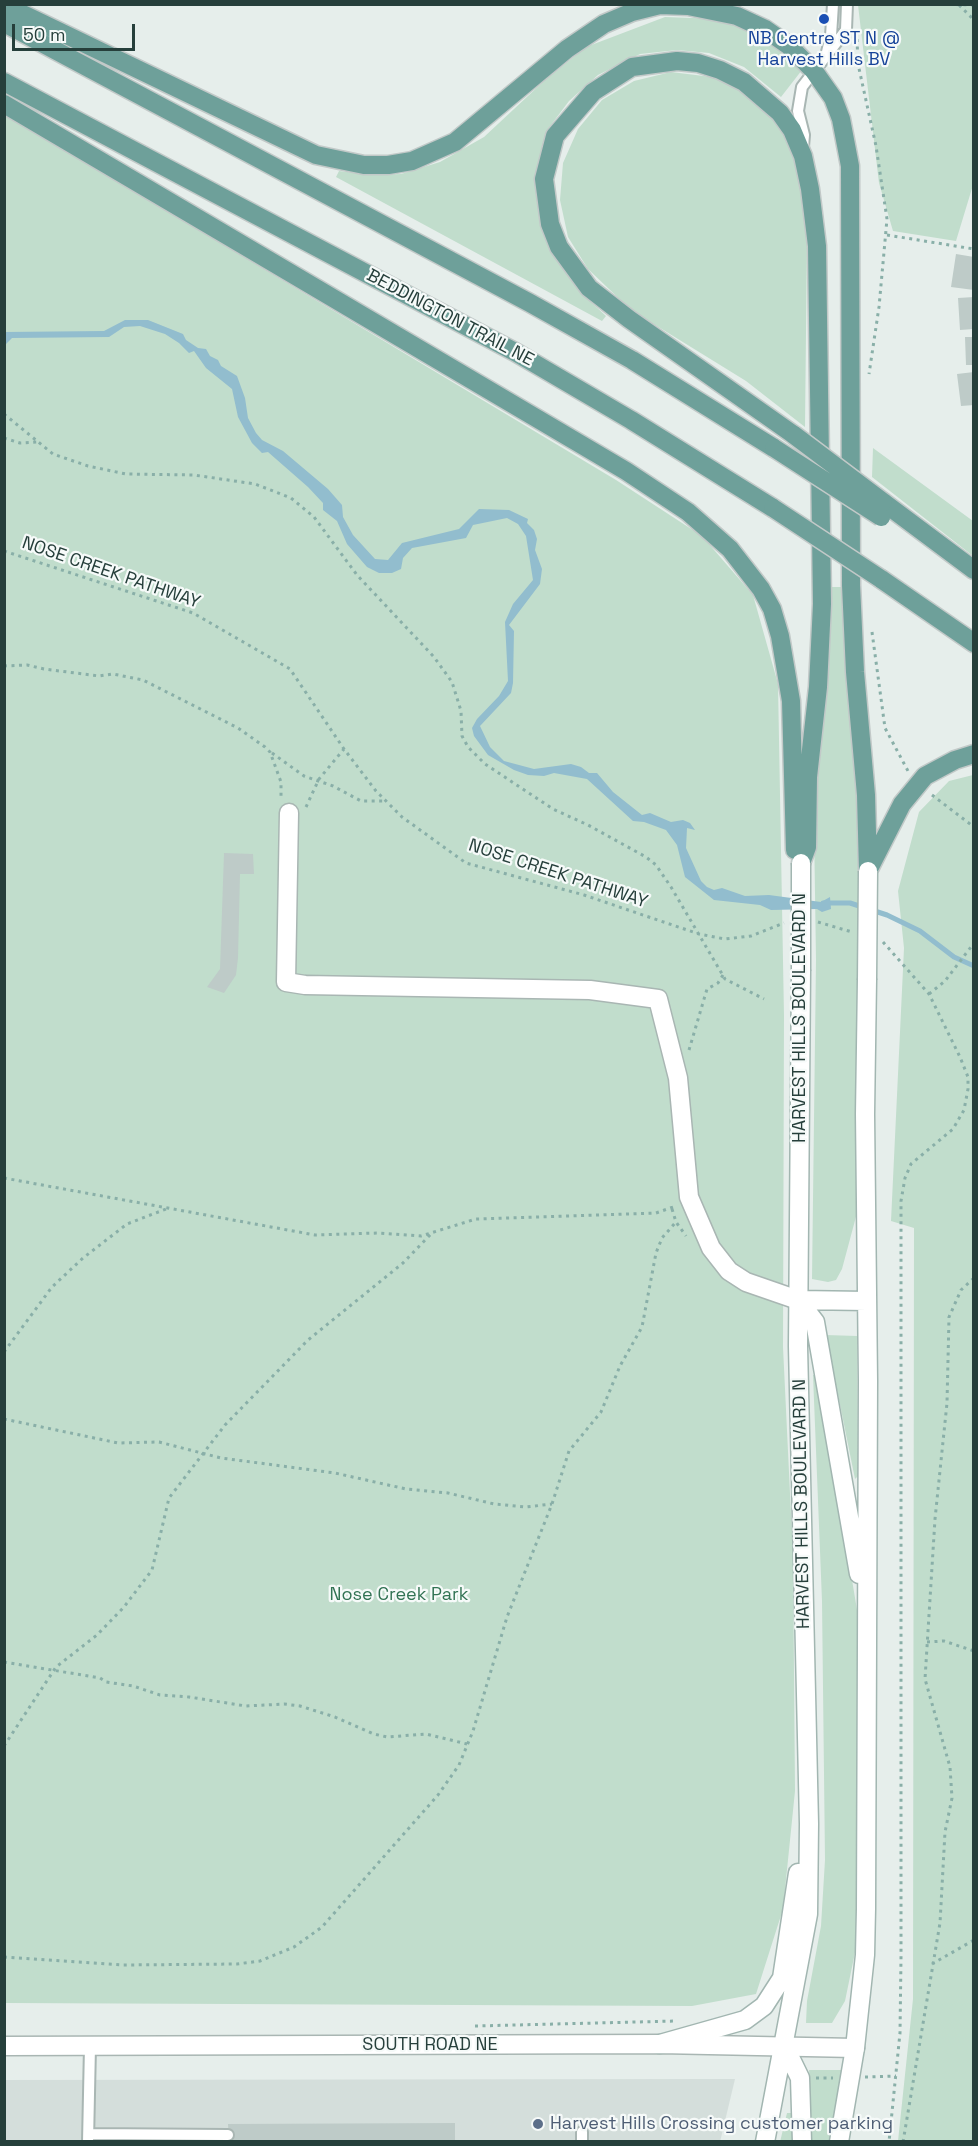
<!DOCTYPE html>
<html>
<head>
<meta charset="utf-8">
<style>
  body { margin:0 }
  #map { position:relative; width:978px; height:2146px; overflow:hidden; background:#e6eeeb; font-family:"Space Grotesk",sans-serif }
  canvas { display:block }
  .frame { position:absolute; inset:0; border:6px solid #263f3b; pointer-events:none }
  .scale { position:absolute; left:12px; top:24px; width:123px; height:27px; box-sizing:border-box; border:3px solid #263f3b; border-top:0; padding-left:8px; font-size:18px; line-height:21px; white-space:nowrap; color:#263f3b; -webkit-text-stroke:4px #f6faf9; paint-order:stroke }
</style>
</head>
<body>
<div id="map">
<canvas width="978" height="2146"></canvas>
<div class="frame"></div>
<div class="scale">50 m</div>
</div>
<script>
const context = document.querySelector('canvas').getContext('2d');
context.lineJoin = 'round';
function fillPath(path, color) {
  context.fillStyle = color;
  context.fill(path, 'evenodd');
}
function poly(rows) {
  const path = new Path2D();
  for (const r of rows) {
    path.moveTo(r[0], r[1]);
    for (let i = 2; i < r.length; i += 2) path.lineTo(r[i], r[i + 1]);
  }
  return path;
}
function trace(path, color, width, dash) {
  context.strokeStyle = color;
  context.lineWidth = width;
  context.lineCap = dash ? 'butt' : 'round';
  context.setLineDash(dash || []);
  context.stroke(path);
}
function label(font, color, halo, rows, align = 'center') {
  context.font = font + ' "Space Grotesk",sans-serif';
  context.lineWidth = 4.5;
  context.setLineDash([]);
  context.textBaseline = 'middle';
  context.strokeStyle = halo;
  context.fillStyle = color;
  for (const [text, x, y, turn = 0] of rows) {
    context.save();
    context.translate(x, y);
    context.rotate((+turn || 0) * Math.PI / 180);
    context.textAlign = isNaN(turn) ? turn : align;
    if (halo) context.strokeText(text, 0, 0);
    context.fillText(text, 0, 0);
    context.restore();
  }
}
fillPath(poly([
  [735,2079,720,2142,5,2141,4,2080]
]), '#d4dedb');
fillPath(poly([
  [858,5,973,5,973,185,956,241,893,231,879,183],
  [665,17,720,19,764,37,802,70,781,97,744,67,709,53,677,50,640,54,598,75,569,101,548,129,537,177,541,227,580,292,606,316,602,321,336,177,339,171,373,175,401,174,440,162,484,137,544,81,586,47],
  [671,72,712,77,749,94,778,123,796,161,803,198,807,238,805,427,746,381,631,310,588,269,568,237,560,200,563,163,578,129,602,100,634,81],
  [5,114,616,480,702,536,753,595,778,684,784,1016,783,1347,793,1556,795,1791,783,1909,756,1994,692,2006,5,2003],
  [873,448,973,521,973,556,872,477],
  [830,587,842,587,859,805,857,1213,842,1269,836,1280,828,1282,812,1279,816,960,814,826],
  [973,775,973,2141,898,2141,913,1999,914,1228,891,1221,904,948,898,891,919,812,949,781],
  [826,1335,857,1336,858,1476,855,1479],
  [813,1375,818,1375,859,1622,858,1938,845,2001,832,2023,806,2023,807,2001,821,1926,825,1860,822,1601],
  [809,2070,841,2070,842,2086,829,2141,812,2141],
  [787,2113,795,2113,795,2141,780,2142]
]), '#c1ddcc');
fillPath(poly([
  [125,320,148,320,183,334,186,340,198,348,206,349,210,356,218,360,221,366,237,376,245,398,248,418,256,433,262,440,283,451,328,489,342,505,343,517,353,535,375,559,388,560,402,543,459,529,479,509,509,510,528,519,527,523,534,530,537,539,535,550,542,569,540,584,509,625,514,631,513,683,511,693,480,726,490,747,504,761,534,769,571,764,581,767,589,773,597,773,613,792,642,815,650,813,671,822,683,820,690,823,695,830,687,828,686,848,701,881,707,887,714,890,722,888,745,896,769,895,821,902,830,897,831,909,822,912,817,909,771,910,760,905,714,900,685,877,677,845,666,830,644,822,633,821,587,779,554,773,544,776,528,775,514,770,488,755,474,736,472,728,477,719,499,696,508,681,505,622,513,604,533,580,526,536,518,524,507,518,473,525,466,538,412,548,403,558,401,569,392,573,379,573,367,567,347,544,337,521,323,510,323,503,308,487,268,452,262,453,252,443,238,417,232,389,206,368,194,351,189,353,179,343,165,334,140,326,124,327,109,337,12,338,5,345,5,332,104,331]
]), '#92bdce');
trace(poly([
  [823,903,850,903,887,915,920,931,954,957,974,966]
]), '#92bdce', 5);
fillPath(poly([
  [956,254,974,257,974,290,951,287],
  [974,297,974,329,960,330,958,298],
  [965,337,974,337,974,365,966,365],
  [974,372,974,405,961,406,957,374],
  [224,853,253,854,254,874,240,874,238,958,236,975,224,993,207,987,220,969],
  [455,2123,455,2142,229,2142,228,2124]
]), '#becbc8');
const service = poly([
  [827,52,831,36,833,4],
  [803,147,804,135,798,111,802,87,846,30,847,4],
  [89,2134,228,2135],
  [88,2142,90,2046],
  [582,2142,582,2132]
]);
const minor = poly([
  [289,813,286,982,305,985,590,990,658,999,678,1078,689,1197,711,1248,729,1271,746,1282,798,1300],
  [4,2046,660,2044,855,2048]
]);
const secondary = poly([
  [798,1300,815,1322,859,1574],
  [798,1300,867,1301],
  [660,2044,745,2020,764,2006,782,1978,798,1873],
  [784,2045,800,2078,802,2142],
  [765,2142,808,1914,809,1824,798,1346,801,971],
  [839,2142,855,2048,865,1955,866,1909,868,1381,865,1114,867,980]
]);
const primary = poly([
  [4,5,316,155,364,165,388,165,412,161,455,142,567,49,604,24,632,12,660,5,688,6,737,16,765,29,788,45,814,71,833,98,841,119,850,166,851,585,855,672,866,795,868,871],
  [4,23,530,303,632,360,774,448],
  [4,82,515,352,631,420,773,508],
  [4,104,626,471,688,512,730,549,761,589,772,609,780,636,791,701,795,850],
  [794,435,629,319,589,288,559,247,550,224,544,179,555,136,593,92,632,67,677,61,698,63,720,70,744,82,780,113,792,130,803,156,810,189,817,246,822,604,818,687,808,777,807,847,801,863],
  [883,502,974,570],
  [881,579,974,643],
  [870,867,902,804,925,776,955,760,974,754]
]);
trace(service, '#a9b6b3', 14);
trace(minor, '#a9b6b3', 21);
trace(secondary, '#a2b6b1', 21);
trace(primary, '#c2c9c8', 21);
trace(poly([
  [926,4,974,5],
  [959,5,974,20],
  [857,39,858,64,876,146,887,219,879,307,869,374],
  [887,235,974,249],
  [4,414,53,454,88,466,126,474,194,475,255,484,291,498,314,517,357,575,434,657,452,682,461,711,462,736,468,747,485,764,553,809,588,825,646,857,656,865,671,887,725,979,764,999],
  [4,438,20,443,38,442],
  [4,551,193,613,290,669,344,749,376,791,402,817,466,863,584,895,699,934,725,939,751,936,784,923],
  [872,632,885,728,908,771],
  [4,666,27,665,44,669,99,676,113,674,143,680,238,728,265,747,270,752,281,782,281,799],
  [272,753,304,776,333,786,361,801,386,801],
  [932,795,974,827],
  [306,807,319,779,344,749],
  [818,922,852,932],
  [883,942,929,994,960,1057,968,1077,968,1089,964,1110,953,1129,911,1164,905,1178,901,1201,901,1958,900,2033,889,2142],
  [929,994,945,981,974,943],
  [689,1050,707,989,718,983,723,975],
  [4,1178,315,1235,378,1233,421,1236,476,1219,656,1213,676,1206],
  [672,1209,676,1222,686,1236],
  [4,1352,52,1287,83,1258,127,1224,166,1209],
  [4,1419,118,1443,159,1442,221,1458,335,1473,406,1489,448,1493,494,1504,526,1507,552,1504],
  [927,1642,944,1641,974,1651],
  [4,1662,100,1678,106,1682,133,1686,160,1695,189,1697,246,1706,284,1704,300,1706,335,1717,374,1734,387,1737,426,1734,467,1744],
  [4,1746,56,1667,97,1635,124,1607,152,1570,169,1498,225,1425,308,1340,403,1263,431,1234],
  [4,1957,122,1965,237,1964,260,1961,294,1947,322,1927,438,1795,459,1765,473,1731,507,1617,552,1504,569,1451,601,1412,620,1366,642,1327,656,1253,662,1238,676,1222],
  [932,1964,974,1940],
  [475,2026,676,2021],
  [865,2077,896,2076],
  [816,2078,833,2078],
  [903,2142,940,1923,945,1832,952,1798,950,1767,925,1679,935,1519,947,1403,949,1317,961,1290,974,1278]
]), '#89afa8', 3, [3, 4.5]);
trace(service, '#fff', 10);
trace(minor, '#fff', 18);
trace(secondary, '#fff', 18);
trace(primary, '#6ea09a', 18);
const secondaryBridge = poly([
  [801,863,801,971],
  [867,980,868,871]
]);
const primaryBridge = poly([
  [794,435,883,502],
  [774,448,881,517],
  [773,508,881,579]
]);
trace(secondaryBridge, '#a2b6b1', 21, []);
trace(primaryBridge, '#c2c9c8', 21, []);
trace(secondaryBridge, '#fff', 18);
trace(primaryBridge, '#6ea09a', 18);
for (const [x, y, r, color] of [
  [824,19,6,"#1a4fb4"],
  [538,2124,6,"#5c6f8a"]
]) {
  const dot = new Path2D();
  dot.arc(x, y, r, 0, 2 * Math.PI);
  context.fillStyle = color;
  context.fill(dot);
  trace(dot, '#f6faf9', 2);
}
label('18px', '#164399', '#f6faf9', [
  ["NB Centre ST N @",824,39],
  ["Harvest Hills BV",824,60]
]);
label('18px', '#263f3b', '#f6faf9', [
  ["BEDDINGTON TRAIL NE",450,318,28],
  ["NOSE CREEK PATHWAY",111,573,19],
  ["NOSE CREEK PATHWAY",558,874,18],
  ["HARVEST HILLS BOULEVARD N",800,1018,-90],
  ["HARVEST HILLS BOULEVARD N",802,1504,-91],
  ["SOUTH ROAD NE",430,2045]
]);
label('18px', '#327354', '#f6faf9', [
  ["Nose Creek Park",399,1595]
]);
label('18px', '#4e5e75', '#f6faf9', [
  ["Harvest Hills Crossing customer parking",550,2124]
], 'left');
</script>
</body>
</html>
